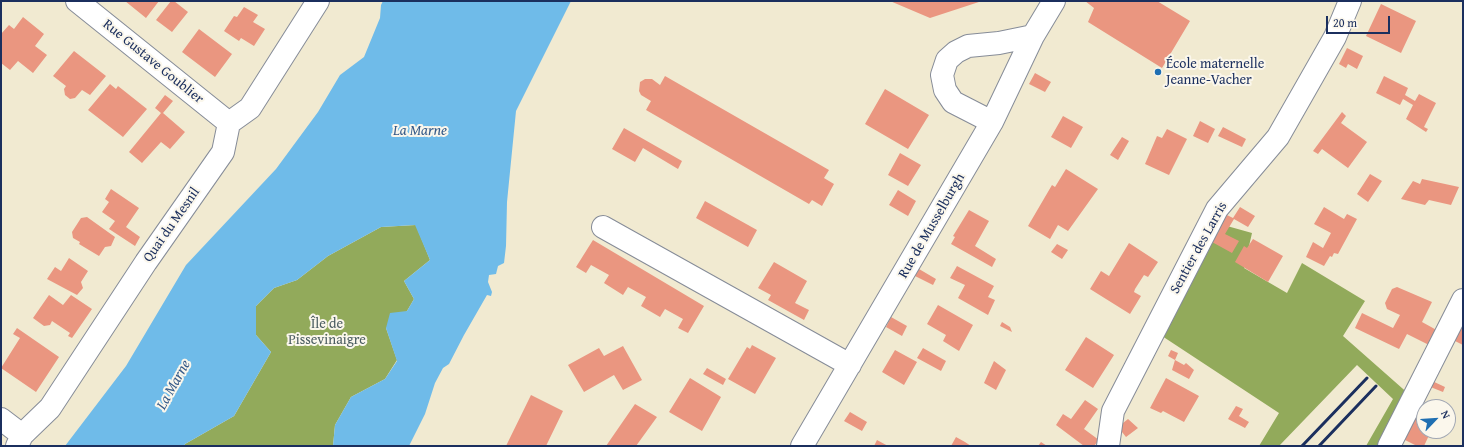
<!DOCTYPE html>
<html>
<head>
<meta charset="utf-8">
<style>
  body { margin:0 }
  #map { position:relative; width:1464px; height:447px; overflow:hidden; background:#f1ead1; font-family:"Gentium Book Plus",serif }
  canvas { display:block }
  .frame { position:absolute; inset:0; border:2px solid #1b2f5e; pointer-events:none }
  .north { position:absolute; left:1416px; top:399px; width:40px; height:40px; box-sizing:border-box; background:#fbf7ec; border:1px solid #a1a7b3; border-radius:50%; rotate:65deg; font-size:11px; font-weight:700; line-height:16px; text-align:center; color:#1b2f5e }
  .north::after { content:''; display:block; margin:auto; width:14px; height:18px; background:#1f6fb2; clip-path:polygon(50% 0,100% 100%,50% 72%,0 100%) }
  .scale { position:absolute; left:1326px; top:16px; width:64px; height:18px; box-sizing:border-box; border:2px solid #1b2f5e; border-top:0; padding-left:5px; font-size:12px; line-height:14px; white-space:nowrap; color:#1b2f5e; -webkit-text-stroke:3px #fbf7ec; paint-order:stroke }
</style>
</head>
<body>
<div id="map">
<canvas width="1464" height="447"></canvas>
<div class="frame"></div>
<div class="north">N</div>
<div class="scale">20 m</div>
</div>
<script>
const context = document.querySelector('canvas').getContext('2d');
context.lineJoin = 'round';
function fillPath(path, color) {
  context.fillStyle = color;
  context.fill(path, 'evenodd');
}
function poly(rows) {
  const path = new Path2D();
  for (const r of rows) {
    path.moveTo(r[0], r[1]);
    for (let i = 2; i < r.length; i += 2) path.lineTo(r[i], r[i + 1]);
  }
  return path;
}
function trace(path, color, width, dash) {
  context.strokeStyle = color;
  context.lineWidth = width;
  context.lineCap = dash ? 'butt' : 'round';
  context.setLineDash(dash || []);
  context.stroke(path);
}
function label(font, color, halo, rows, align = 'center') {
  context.font = font + ' "Gentium Book Plus",serif';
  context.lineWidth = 4;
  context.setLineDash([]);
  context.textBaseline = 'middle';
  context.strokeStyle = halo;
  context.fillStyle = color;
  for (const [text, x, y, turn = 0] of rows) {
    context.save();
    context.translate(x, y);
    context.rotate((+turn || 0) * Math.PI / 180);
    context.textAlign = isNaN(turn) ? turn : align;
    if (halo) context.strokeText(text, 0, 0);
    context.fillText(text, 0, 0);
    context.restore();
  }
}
fillPath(poly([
  [416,225,430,260,404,281,414,299,407,311,386,328,397,360,385,379,351,397,335,425,333,446,184,446,185,444,234,416,271,352,256,335,256,306,274,288,297,280,328,256,381,227],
  [1227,226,1252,233,1244,268,1287,293,1302,263,1365,301,1343,336,1411,396,1386,446,1366,446,1393,399,1357,365,1279,446,1259,446,1279,413,1162,336,1199,259]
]), '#92aa5b');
fillPath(poly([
  [383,1,571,1,516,111,507,202,506,246,504,263,498,266,496,274,489,275,488,282,492,292,491,296,487,295,464,335,449,364,443,368,435,383,425,414,409,446,333,446,335,425,351,397,385,379,397,361,386,328,390,313,407,311,414,299,404,281,430,260,415,225,381,227,328,256,297,280,274,288,256,306,256,335,271,352,234,416,185,444,184,446,65,446,126,366,186,265,276,169,318,112,340,75,364,57,380,18,381,5]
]), '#6fbbe9');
fillPath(poly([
  [125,1,159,1,146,18],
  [171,1,174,1,188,12,172,32,156,20],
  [890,1,982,1,930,18],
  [1085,1,1157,1,1190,21,1162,68,1088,22,1094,8],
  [1381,4,1416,21,1401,53,1366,36],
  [244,7,258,15,253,22,265,29,254,46,241,38,239,41,224,31,234,16,237,17],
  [23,17,44,34,35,46,47,55,33,73,18,61,10,70,1,63,1,34,9,25,14,29],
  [199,29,232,54,215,77,182,52],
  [1347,48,1363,56,1357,69,1348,64,1346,68,1339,64],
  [74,51,106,76,90,95,82,90,75,98,70,99,65,95,64,89,66,86,53,76],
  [1035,73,1051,82,1045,92,1029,84],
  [665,76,829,170,824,178,834,184,822,206,812,200,809,204,646,110,651,101,641,95,639,91,640,82,645,79,652,79,660,85],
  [1384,76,1408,88,1405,95,1415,101,1419,94,1436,103,1424,127,1428,129,1426,132,1406,119,1413,105,1403,99,1400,105,1376,93],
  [110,84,116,89,118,86,147,109,123,137,88,110],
  [885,89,929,115,908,149,865,124],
  [165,95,173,101,163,113,185,132,170,149,161,142,142,163,129,152,161,113,155,108],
  [1342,112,1346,116,1341,123,1367,142,1348,168,1322,149,1318,154,1313,151],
  [1063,116,1083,127,1071,148,1051,137],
  [1200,121,1215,129,1208,143,1193,136],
  [1223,127,1246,139,1242,147,1218,136],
  [624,128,682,161,678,169,643,148,635,162,612,149],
  [1167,129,1187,139,1169,175,1145,164,1157,136,1162,138],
  [1122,137,1129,141,1118,160,1110,155],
  [900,153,921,165,908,186,888,175],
  [1066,169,1098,189,1068,231,1058,225,1050,239,1028,226,1052,185,1055,187],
  [1370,174,1382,181,1368,202,1357,194],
  [1422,179,1459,187,1451,205,1429,200,1425,205,1401,199,1413,181,1420,184],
  [111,189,139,208,126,227,140,237,135,246,109,229,115,221,102,212,109,202,105,199],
  [898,190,916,201,908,216,889,205],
  [705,201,757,230,748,247,696,218],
  [1240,207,1255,216,1248,227,1234,219,1225,234,1239,241,1232,253,1212,242,1219,231,1213,227,1221,212,1233,218],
  [1324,207,1344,219,1347,214,1357,219,1338,254,1334,253,1332,257,1330,256,1324,266,1306,257,1313,242,1323,248,1331,233,1314,224],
  [969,210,989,221,975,246,996,259,992,267,951,244,955,237,953,236],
  [87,217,115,237,111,246,105,247,99,256,79,244,80,242,73,238,72,232,81,218],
  [1253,239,1283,256,1268,282,1235,262,1244,246,1247,248],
  [593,240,704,306,688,333,678,328,683,319,665,309,660,317,641,306,646,297,628,287,623,295,604,283,609,275,591,265,586,273,576,267],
  [1129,243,1158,262,1148,277,1144,275,1135,289,1134,292,1141,296,1130,314,1090,289,1101,271,1109,276],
  [1057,244,1068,250,1062,259,1051,252],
  [69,258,88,271,81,282,83,288,77,295,47,279,55,267,61,271],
  [774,262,807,281,795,303,809,310,804,320,768,300,771,295,758,288],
  [957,266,994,286,988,297,995,300,988,315,958,298,965,285,950,278],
  [919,269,936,279,933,285,915,276],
  [1397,287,1432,302,1422,322,1442,333,1435,348,1407,334,1399,349,1355,328,1362,313,1393,328,1400,315,1387,309,1385,303,1392,289],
  [49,295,63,305,71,295,92,309,72,338,68,336,70,333,52,321,50,325,44,326,33,318],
  [938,305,973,325,959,351,943,341,946,335,927,324],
  [1463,311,1463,345,1449,338],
  [891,317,907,326,902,336,886,327],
  [1002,322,1010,327,1012,332,1000,326],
  [17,328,59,357,36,392,1,368,20,338,13,334],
  [1086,337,1114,355,1093,388,1065,370],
  [752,345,776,358,755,394,728,379,747,347,750,349],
  [623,346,642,380,623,390,614,375,584,392,568,365,599,348,604,356],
  [923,348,946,361,941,371,917,358],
  [895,350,917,362,904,385,882,372],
  [1171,350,1178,353,1175,360,1184,365,1186,363,1194,370,1189,379,1172,370,1175,360,1168,356],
  [994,361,1006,370,996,390,984,383],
  [707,368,726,379,723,385,703,374],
  [690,378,721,397,702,431,669,412],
  [1166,378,1199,396,1184,422,1163,411,1161,413,1150,408],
  [1430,380,1445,387,1443,392,1428,386],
  [531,395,563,411,546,446,506,446],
  [1085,400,1098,409,1084,429,1099,440,1094,446,1084,446,1056,425,1063,414,1071,419],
  [635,404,657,417,636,446,606,446],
  [1422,404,1427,407,1424,407,1424,431,1431,431,1424,446,1417,446,1401,438],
  [1236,406,1243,409,1239,416,1249,422,1245,428,1228,419],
  [850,412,867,422,862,431,844,421],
  [1128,419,1138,428,1126,437,1118,427],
  [956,437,965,442,971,446,951,446],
  [877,440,888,446,874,446],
  [1041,442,1047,446,1038,446]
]), '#ea9680');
const minor = poly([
  [77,1,229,123],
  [992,122,953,102,945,90,942,75,947,60,956,52,968,46,999,43,1033,36],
  [603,227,850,365],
  [1,419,22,435],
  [17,446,22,435,50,408,146,262,223,152,229,123,250,108,318,1],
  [802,446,992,122,1033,36,1054,1],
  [1108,446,1113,411,1217,209,1278,137,1335,37,1350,1],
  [1389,446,1463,300]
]);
trace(minor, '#868c98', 24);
trace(minor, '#fff', 22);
trace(poly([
  [1302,446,1367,378],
  [1319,446,1376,386]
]), '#1b2f5e', 3);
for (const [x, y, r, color] of [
  [1158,72,4,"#1f6fb2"]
]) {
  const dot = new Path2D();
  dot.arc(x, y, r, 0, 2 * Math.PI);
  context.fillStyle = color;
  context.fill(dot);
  trace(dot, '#fbf7ec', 1.5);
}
label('14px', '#1b2f5e', '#fbf7ec', [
  ["Rue Gustave Goublier",153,62,39],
  ["Quai du Mesnil",172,225,-55],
  ["Rue de Musselburgh",932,226,-60],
  ["Sentier des Larris",1199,248,-61]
]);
label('14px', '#1b2f5e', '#fbf7ec', [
  ["École maternelle",1166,64],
  ["Jeanne-Vacher",1166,80]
], 'left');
label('14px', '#4a5c60', '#fbf7ec', [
  ["Île de",327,324],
  ["Pissevinaigre",327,340]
]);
label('italic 15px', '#345988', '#fbf7ec', [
  ["La Marne",420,131],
  ["La Marne",174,385,-61]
]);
</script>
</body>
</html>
